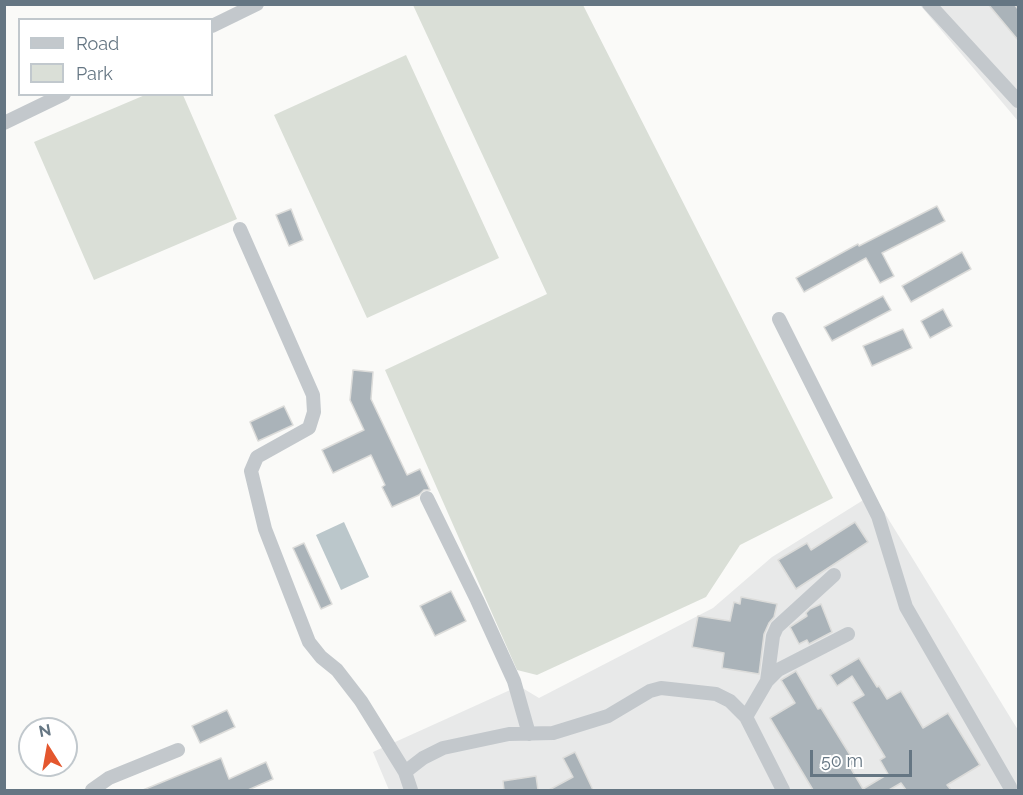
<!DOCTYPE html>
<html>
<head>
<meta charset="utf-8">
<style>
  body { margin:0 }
  #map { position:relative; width:1023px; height:795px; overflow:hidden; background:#fafaf8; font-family:Raleway,sans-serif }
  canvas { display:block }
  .frame { position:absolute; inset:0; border:6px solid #657683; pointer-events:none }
  .legend { position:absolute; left:18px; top:18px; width:195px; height:78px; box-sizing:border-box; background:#fff; border:2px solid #c1c8cd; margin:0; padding:8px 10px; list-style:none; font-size:18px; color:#657683 }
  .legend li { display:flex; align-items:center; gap:12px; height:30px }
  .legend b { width:30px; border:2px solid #c1c8cd }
  .north { position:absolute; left:18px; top:717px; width:60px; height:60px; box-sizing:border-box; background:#fff; border:2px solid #c1c8cd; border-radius:50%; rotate:349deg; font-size:16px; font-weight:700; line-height:24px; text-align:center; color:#657683 }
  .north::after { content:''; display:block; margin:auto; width:21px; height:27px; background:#e4572e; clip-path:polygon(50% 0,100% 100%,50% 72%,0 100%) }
  .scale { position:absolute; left:810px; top:750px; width:102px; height:27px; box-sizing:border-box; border:3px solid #657683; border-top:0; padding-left:8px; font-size:18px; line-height:21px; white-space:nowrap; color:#657683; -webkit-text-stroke:4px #fff; paint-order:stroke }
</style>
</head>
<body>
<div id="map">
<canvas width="1023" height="795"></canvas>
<div class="frame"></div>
<ul class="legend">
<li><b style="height:8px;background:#c3c8cc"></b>Road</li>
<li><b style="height:16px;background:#dadfd7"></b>Park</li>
</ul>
<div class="north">N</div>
<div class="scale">50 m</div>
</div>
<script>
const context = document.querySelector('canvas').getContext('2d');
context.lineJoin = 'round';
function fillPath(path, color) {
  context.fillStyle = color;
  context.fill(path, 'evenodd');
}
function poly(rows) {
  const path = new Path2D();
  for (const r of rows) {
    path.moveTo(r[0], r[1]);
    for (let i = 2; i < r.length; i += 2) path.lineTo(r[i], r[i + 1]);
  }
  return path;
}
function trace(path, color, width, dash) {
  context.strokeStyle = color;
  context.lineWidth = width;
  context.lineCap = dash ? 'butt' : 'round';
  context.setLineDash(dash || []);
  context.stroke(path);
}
fillPath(poly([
  [920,5,1018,5,1018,121],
  [873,494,1018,730,1018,790,389,790,373,752,519,686,539,698,713,608,772,557]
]), '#e8e9e9');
fillPath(poly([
  [413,5,583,5,833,498,740,545,706,597,537,675,517,670,385,370,547,294],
  [406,55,499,258,367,318,274,115],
  [145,95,183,95,237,219,94,280,34,142]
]), '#dadfd7');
fillPath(poly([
  [344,522,369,577,341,590,316,535]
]), '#bbc7cb');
const building = poly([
  [988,4,1014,4,1018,9,1018,40,988,4],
  [937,206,945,221,882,253,894,276,880,283,866,258,804,292,796,278,858,244,859,246,937,206],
  [291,209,303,240,289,246,276,215,291,209],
  [962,252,971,269,911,302,902,286,962,252],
  [883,296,891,310,832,341,824,327,883,296],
  [943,309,952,326,930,338,921,321,943,309],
  [903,329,912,348,872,366,863,346,903,329],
  [353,370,373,372,371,399,407,475,420,469,430,490,424,490,419,495,392,507,382,487,385,485,371,455,333,473,322,450,364,430,350,400,353,370],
  [284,406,293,425,258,441,250,422,284,406],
  [855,522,868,542,796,589,778,560,807,543,811,550,855,522],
  [304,543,332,604,321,609,293,548,304,543],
  [451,591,466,621,435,636,420,606,451,591],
  [741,597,777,604,774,617,769,623,764,634,759,674,722,668,724,653,692,647,698,616,730,621,734,602,740,604,741,597],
  [821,604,832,632,809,644,807,640,799,644,790,627,807,616,806,613,810,609,821,604],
  [859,658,877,687,879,686,887,699,901,691,923,728,948,713,980,765,947,785,951,790,906,790,901,783,889,790,813,790,770,718,795,703,781,680,796,671,818,709,821,708,855,763,850,767,863,789,888,774,880,760,885,757,852,702,864,695,852,676,837,686,830,675,859,658],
  [227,710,235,727,200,743,192,726,227,710],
  [575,752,593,790,549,790,573,777,563,758,575,752],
  [221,758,229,779,266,762,273,779,248,790,143,790,221,758],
  [536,776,538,790,504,790,503,781,536,776]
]);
fillPath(building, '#aab3b9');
trace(building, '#dcdcda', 1.5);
trace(poly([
  [929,4,1018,101],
  [212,26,257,4],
  [4,123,64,94],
  [240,229,313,395,314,412,309,428,257,457,251,471,265,529,309,642,321,657,337,670,361,701,405,772,411,790],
  [779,319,878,516,906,607,1010,787],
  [427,498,477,600,514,681,529,734],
  [767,681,773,636,777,627,834,575],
  [746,717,767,681,778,670,848,634],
  [405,772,423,758,443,748,509,734,553,733,608,716,650,691,661,688,716,694,730,701,746,717,783,790],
  [92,790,109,778,178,750]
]), '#c3c8cc', 14);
</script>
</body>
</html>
